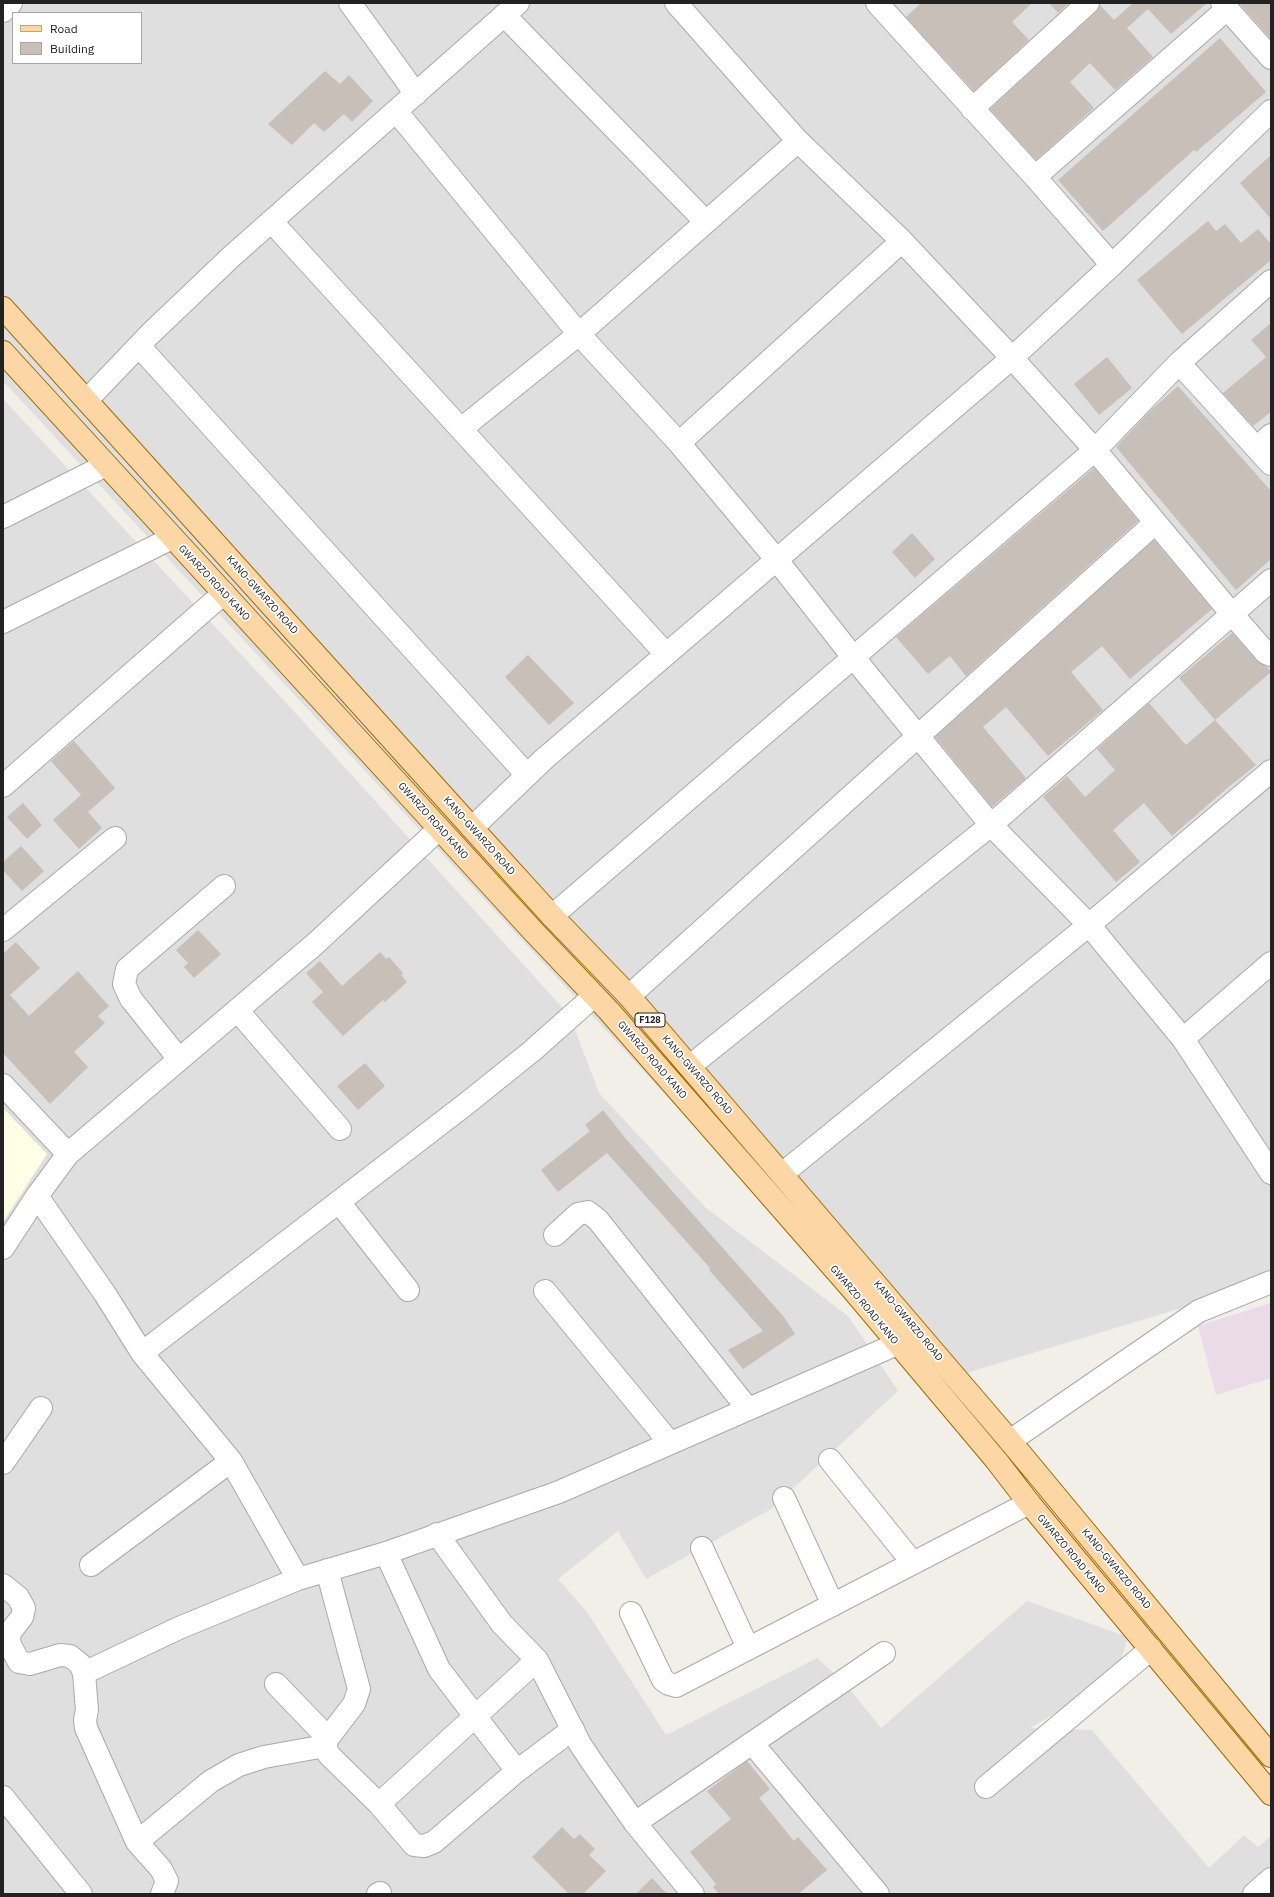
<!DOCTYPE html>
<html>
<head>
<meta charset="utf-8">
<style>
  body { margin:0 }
  #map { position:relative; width:1274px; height:1897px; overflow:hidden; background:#f2efe9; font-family:"IBM Plex Sans",sans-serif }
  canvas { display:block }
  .frame { position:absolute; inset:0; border:4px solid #222; pointer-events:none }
  .legend { position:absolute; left:12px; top:12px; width:130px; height:52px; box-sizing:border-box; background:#fff; border:1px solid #a7a7a7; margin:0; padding:5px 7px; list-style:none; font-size:12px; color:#222 }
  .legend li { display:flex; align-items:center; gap:8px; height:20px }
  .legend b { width:20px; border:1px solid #a7a7a7 }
</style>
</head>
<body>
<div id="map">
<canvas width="1274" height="1897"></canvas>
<div class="frame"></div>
<ul class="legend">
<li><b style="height:5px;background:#fcd6a4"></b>Road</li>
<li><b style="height:11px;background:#c7bfb8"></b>Building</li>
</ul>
</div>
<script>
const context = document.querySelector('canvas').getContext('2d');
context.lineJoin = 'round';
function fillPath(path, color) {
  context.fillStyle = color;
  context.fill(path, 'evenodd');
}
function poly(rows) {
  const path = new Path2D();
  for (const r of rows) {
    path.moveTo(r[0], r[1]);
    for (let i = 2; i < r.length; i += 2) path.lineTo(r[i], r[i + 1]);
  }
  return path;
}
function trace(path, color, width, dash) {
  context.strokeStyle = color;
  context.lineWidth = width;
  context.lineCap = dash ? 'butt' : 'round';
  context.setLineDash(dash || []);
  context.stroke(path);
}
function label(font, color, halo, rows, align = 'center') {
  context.font = font + ' "IBM Plex Sans",sans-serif';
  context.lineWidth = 3.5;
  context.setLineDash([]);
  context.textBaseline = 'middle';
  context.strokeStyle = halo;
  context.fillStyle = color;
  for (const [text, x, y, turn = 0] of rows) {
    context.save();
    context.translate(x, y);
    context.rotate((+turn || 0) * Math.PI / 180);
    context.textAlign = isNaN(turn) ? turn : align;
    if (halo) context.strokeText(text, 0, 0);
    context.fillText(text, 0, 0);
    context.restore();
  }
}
fillPath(poly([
  [3,3,1271,3,1271,1281,950,1378,897,1344,3,381],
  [13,13,141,13,141,63,13,63],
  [3,399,291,708,570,1016,599,1093,705,1207,849,1317,898,1391,771,1509,646,1579,618,1531,558,1579,587,1612,666,1735,817,1658,844,1682,881,1728,1027,1601,1128,1637,1116,1678,1030,1728,1092,1730,1209,1868,1244,1835,1258,1847,1271,1836,1271,1894,3,1894]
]), '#e0dfdf');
fillPath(poly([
  [1271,1303,1271,1378,1216,1395,1198,1326]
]), '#ebdbe8');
fillPath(poly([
  [3,1108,47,1154,3,1222]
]), '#ffffe5');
fillPath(poly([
  [921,3,1032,3,1012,22,1029,40,974,91,906,17],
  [1049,3,1069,3,1058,13],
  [1133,3,1207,3,1171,34,1148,9,1127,28,1153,57,1115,90,1090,63,1070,82,1094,108,1036,160,990,109,1096,12,1100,5,1114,20],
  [1239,3,1271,3,1271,39],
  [1220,38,1266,92,1196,152,1194,150,1103,231,1058,180],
  [325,71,340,84,349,75,373,101,352,122,344,114,324,132,314,123,292,145,268,124],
  [1271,155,1271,219,1240,183],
  [1208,221,1216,231,1225,224,1241,243,1258,229,1271,244,1271,260,1182,334,1137,280],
  [1271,323,1271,412,1253,426,1223,393,1266,357,1251,340],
  [1107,357,1132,388,1099,415,1074,384],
  [1178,386,1271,491,1271,559,1236,590,1116,447,1150,411],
  [1094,468,1138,521,966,676,950,656,928,674,896,637],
  [912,533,935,559,915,578,892,552],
  [1154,540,1212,609,1130,679,1102,646,1071,672,1103,710,1048,756,1006,707,983,727,1026,778,992,807,935,737],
  [1232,633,1257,661,1267,667,1271,672,1215,720,1179,678],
  [528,655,574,703,549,725,505,677],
  [1149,703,1186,745,1215,720,1256,765,1225,790,1172,836,1144,803,1113,830,1140,862,1116,882,1043,797,1067,776,1085,797,1115,770,1097,749],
  [74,741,115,788,88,812,102,828,79,849,53,820,81,795,51,761],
  [23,803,42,825,27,839,7,817],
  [21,846,44,871,22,891,3,870,3,862],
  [198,930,221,954,194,978,184,967,188,963,176,950],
  [16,942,40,968,10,995,29,1016,78,971,109,1006,98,1016,105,1023,74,1052,88,1067,50,1104,3,1053,3,954],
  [380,952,386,959,389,957,403,973,401,975,407,982,385,1002,383,1000,343,1036,312,1002,323,992,306,973,320,961,342,986],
  [365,1063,385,1086,358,1110,337,1086],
  [603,1110,626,1139,784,1317,795,1334,743,1369,728,1350,763,1331,709,1270,710,1268,607,1153,558,1192,541,1170,590,1131,585,1125],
  [747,1761,770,1789,759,1798,794,1841,798,1837,827,1870,798,1894,719,1894,713,1887,716,1884,690,1852,731,1819,707,1791],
  [562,1827,574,1839,580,1834,595,1849,589,1855,606,1871,583,1894,569,1894,532,1857],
  [652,1878,667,1894,636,1894]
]), '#c7bfb8');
const minor = poly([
  [350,3,416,94],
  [676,3,798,141,902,241,1012,358,1095,450,1232,614,1266,653,1271,655],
  [877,3,1035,177,1112,265],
  [1222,3,1271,58],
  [3,11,11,3],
  [504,15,706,222],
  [972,109,1088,3],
  [396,111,579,334,679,443,776,559,853,657,991,825,1089,925,1183,1039,1271,1173],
  [1035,177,1227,9],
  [271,221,666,654],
  [139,346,527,775],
  [1179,363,1271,464],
  [87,400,150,334,232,256,518,3],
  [461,429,579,334,798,141],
  [679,443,902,241],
  [1257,448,1271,435],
  [3,517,106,465],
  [3,622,172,538],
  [3,786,224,593],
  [472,828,544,759,1012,358,1112,265,1271,111],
  [552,916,1095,450,1179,363,1271,281],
  [3,930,115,838],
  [629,996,1155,523],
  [237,1010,340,1129],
  [1183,1039,1271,963],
  [179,1059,131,999,124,984,127,969,224,886],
  [690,1066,991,825,1271,580],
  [3,1085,68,1154],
  [782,1174,1089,925,1271,771],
  [37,1196,105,1294,142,1353,231,1461,298,1579],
  [339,1202,408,1290],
  [555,1235,578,1214,588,1212,598,1220,748,1409],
  [3,1248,37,1196,68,1154,315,944,439,829],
  [545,1291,670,1443],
  [142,1353,466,1104,532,1051,594,996],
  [1010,1441,1199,1311,1271,1282],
  [830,1460,913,1563],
  [3,1463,41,1408],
  [784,1498,833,1605],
  [437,1534,502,1624,537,1660,580,1744,594,1765,635,1823,693,1894],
  [702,1548,748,1648],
  [386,1553,439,1669,517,1771],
  [91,1565,231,1461],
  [327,1570,359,1689,354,1704,328,1738,325,1746,329,1755,379,1804,414,1845,424,1846,434,1842,517,1771,573,1729],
  [3,1585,18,1597,24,1608,22,1617,11,1631,9,1638,10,1645,19,1662,30,1664,60,1655,70,1656,80,1664,84,1673,87,1710,85,1720,86,1728,137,1842,161,1869,167,1881,162,1894],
  [631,1613,663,1680,669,1684,676,1686,1029,1503],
  [84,1673,179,1628,298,1579,386,1553,559,1492,897,1344],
  [276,1684,328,1738],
  [752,1743,878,1894],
  [986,1787,1151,1649],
  [3,1797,81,1894],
  [379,1804,537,1660],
  [635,1823,884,1653],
  [137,1842,211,1781,239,1765,264,1757,325,1746],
  [378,1894,380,1893],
  [1254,1894,1271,1879]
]);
const major = poly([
  [3,308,472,828,552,916,629,996,1010,1441,1271,1756],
  [3,352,533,931,609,1011,853,1290,996,1460,1029,1503,1271,1794]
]);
trace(minor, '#a9a9a9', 24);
trace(major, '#a06b00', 24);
trace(minor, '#fff', 22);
trace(major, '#fcd6a4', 22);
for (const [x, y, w] of [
  [650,1020,30]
]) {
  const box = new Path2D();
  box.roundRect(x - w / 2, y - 7, w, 14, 3);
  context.fillStyle = '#fff';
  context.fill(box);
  trace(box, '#222', 1);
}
label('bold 9px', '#222', null, [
  ["F128",650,1020]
]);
label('10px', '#222', '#fff', [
  ["GWARZO ROAD KANO",214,583,47],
  ["KANO-GWARZO ROAD",262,595,48],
  ["GWARZO ROAD KANO",433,821,48],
  ["KANO-GWARZO ROAD",479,836,48],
  ["GWARZO ROAD KANO",652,1060,49],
  ["KANO-GWARZO ROAD",697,1075,49],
  ["GWARZO ROAD KANO",864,1305,50],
  ["KANO-GWARZO ROAD",908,1321,50],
  ["GWARZO ROAD KANO",1071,1554,50],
  ["KANO-GWARZO ROAD",1116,1569,50]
]);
</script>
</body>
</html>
